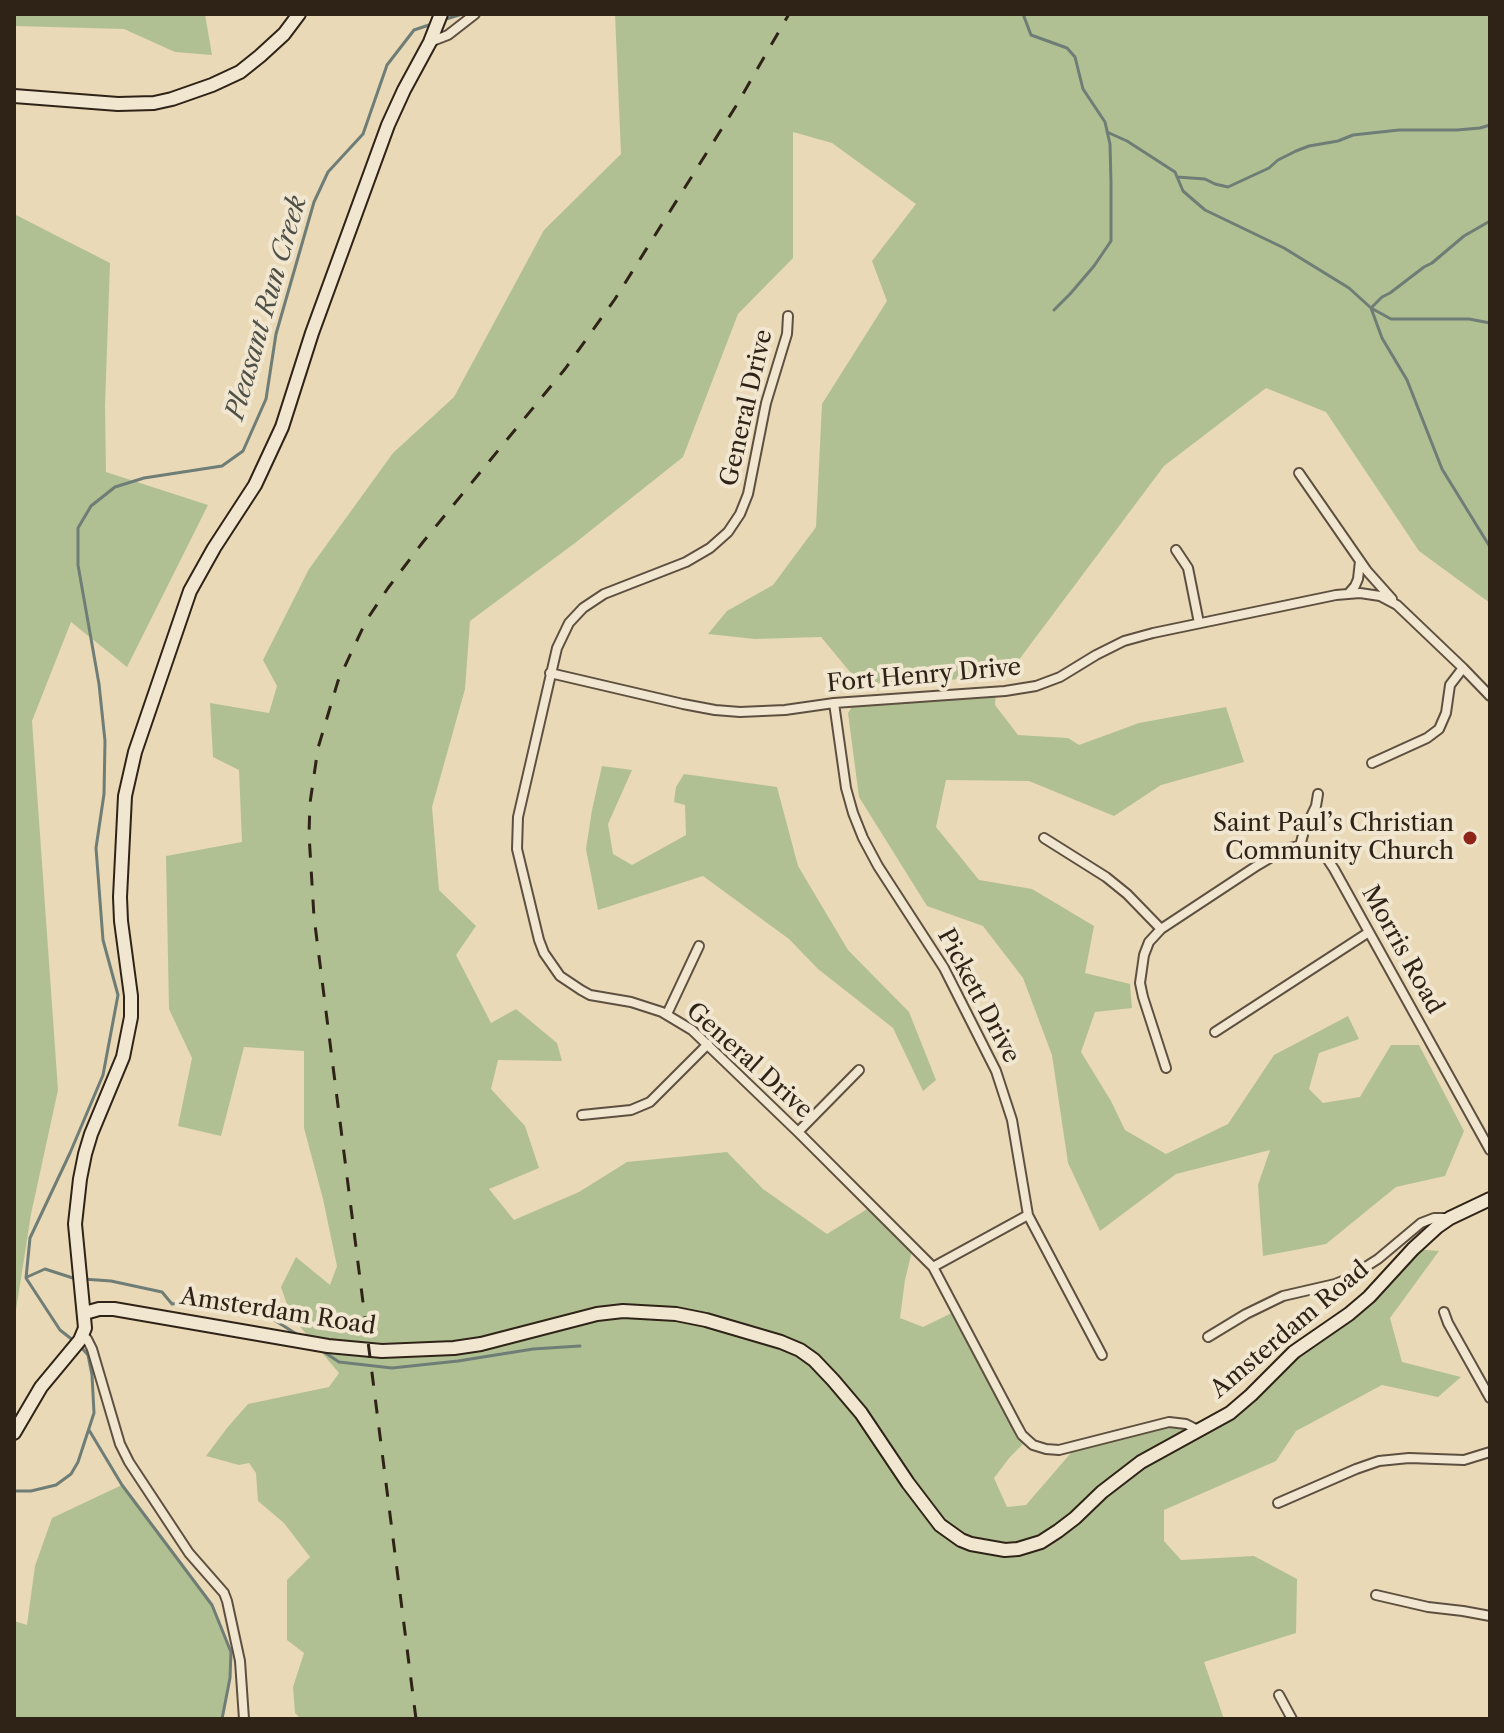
<!DOCTYPE html>
<html>
<head>
<meta charset="utf-8">
<style>
  body { margin:0 }
  #map { position:relative; width:1504px; height:1733px; overflow:hidden; background:#e9d9b6; font-family:"Libre Caslon Text",serif }
  canvas { display:block }
  .frame { position:absolute; inset:0; border:16px solid #2f2318; pointer-events:none }
</style>
</head>
<body>
<div id="map">
<canvas width="1504" height="1733"></canvas>
<div class="frame"></div>
</div>
<script>
const context = document.querySelector('canvas').getContext('2d');
context.lineJoin = 'round';
function fillPath(path, color) {
  context.fillStyle = color;
  context.fill(path, 'evenodd');
}
function poly(rows) {
  const path = new Path2D();
  for (const r of rows) {
    path.moveTo(r[0], r[1]);
    for (let i = 2; i < r.length; i += 2) path.lineTo(r[i], r[i + 1]);
  }
  return path;
}
function trace(path, color, width, dash) {
  context.strokeStyle = color;
  context.lineWidth = width;
  context.lineCap = dash ? 'butt' : 'round';
  context.setLineDash(dash || []);
  context.stroke(path);
}
function label(font, color, halo, rows, align = 'center') {
  context.font = font + ' "Libre Caslon Text",serif';
  context.lineWidth = 8;
  context.setLineDash([]);
  context.textBaseline = 'middle';
  context.strokeStyle = halo;
  context.fillStyle = color;
  for (const [text, x, y, turn = 0] of rows) {
    context.save();
    context.translate(x, y);
    context.rotate((+turn || 0) * Math.PI / 180);
    context.textAlign = isNaN(turn) ? turn : align;
    if (halo) context.strokeText(text, 0, 0);
    context.fillText(text, 0, 0);
    context.restore();
  }
}
fillPath(poly([
  [14,14,205,14,212,55,175,52,124,29,14,26],
  [615,14,1490,14,1490,603,1419,551,1326,412,1266,388,1164,466,1009,673,865,690,821,637,755,639,708,634,727,611,773,585,816,527,822,404,887,301,872,261,916,204,832,143,793,132,793,258,738,314,683,457,575,543,470,621,465,689,432,807,439,890,476,926,456,955,491,1023,516,1009,557,1043,562,1061,498,1060,491,1089,525,1126,539,1168,489,1189,514,1220,579,1192,627,1162,727,1152,763,1189,827,1234,872,1206,913,1247,905,1280,900,1318,923,1327,956,1311,1027,1440,1010,1457,994,1478,1007,1507,1026,1505,1077,1446,1169,1422,1198,1430,1349,1314,1413,1249,1439,1251,1390,1318,1402,1362,1461,1377,1438,1397,1382,1385,1296,1431,1276,1461,1164,1510,1164,1541,1181,1560,1254,1556,1297,1579,1296,1633,1204,1662,1224,1719,301,1719,295,1713,293,1687,304,1653,287,1640,287,1580,310,1557,284,1523,258,1501,256,1473,249,1463,239,1465,206,1456,227,1428,248,1404,329,1387,339,1373,291,1316,281,1287,296,1257,330,1285,337,1266,323,1199,304,1128,304,1051,244,1047,221,1136,178,1126,192,1058,169,1009,166,856,242,842,239,770,213,757,210,703,269,713,277,686,263,660,309,569,393,453,454,397,544,230,621,154],
  [14,214,110,263,105,406,106,472,208,505,127,667,71,622,32,721,58,1090,31,1214,14,1323],
  [996,692,995,705,1018,735,1068,738,1079,745,1139,723,1226,707,1244,762,1161,785,1114,816,1029,781,946,780,936,827,979,880,1032,889,1094,926,1085,973,1130,984,1132,1008,1095,1012,1081,1052,1111,1101,1125,1130,1166,1154,1228,1124,1274,1055,1348,1016,1359,1039,1319,1053,1309,1089,1323,1103,1360,1097,1391,1045,1419,1045,1464,1131,1445,1176,1396,1187,1326,1244,1263,1256,1258,1185,1270,1150,1176,1174,1100,1231,1068,1163,1052,1055,1023,978,983,926,927,906,859,797,848,713,855,702],
  [602,766,632,770,608,824,613,854,632,865,686,835,685,805,674,802,676,787,684,774,777,787,798,866,848,950,909,1012,936,1080,923,1091,893,1028,818,969,789,939,703,876,598,910,586,849,592,810],
  [122,1485,212,1605,231,1652,230,1678,222,1719,14,1719,14,1621,27,1625,35,1566,52,1518]
]), '#b1c092');
trace(poly([
  [1023,14,1031,35,1067,48,1075,57,1083,89,1105,122,1110,144,1111,182,1111,241,1094,266,1070,294,1054,310],
  [443,20,462,14],
  [1107,132,1127,141,1175,172,1183,191,1205,210,1284,248,1349,288,1371,308,1391,319,1469,319,1490,323],
  [1177,177,1205,179,1215,184,1228,187,1269,168,1278,160,1296,151,1309,146,1338,141,1353,135,1399,130,1457,130,1480,128,1490,125],
  [1490,221,1464,236,1432,263,1424,267,1390,293,1382,297,1371,308,1382,338,1407,380,1442,469,1490,547],
  [27,1277,45,1269,76,1279],
  [83,1279,111,1281,162,1292,172,1304,228,1298,249,1304,298,1335],
  [74,1341,60,1330,26,1278,30,1238,70,1153,103,1075,118,995,103,940,96,848,104,794,105,741,99,684,78,565,78,528,91,506,115,487,144,478,222,466,243,451,266,399,276,334,314,202,328,172,363,134,387,65,414,30,432,24],
  [321,1350,339,1362,392,1368,458,1361,533,1349,580,1346],
  [89,1430,122,1485,212,1605,231,1652,230,1678,222,1719],
  [14,1491,31,1491,56,1485,71,1474,78,1462,94,1413,92,1375,88,1355,80,1346]
]), '#6f7d77', 3);
const street = poly([
  [430,42,448,35,475,14],
  [788,316,787,334,766,403,748,494,740,514,728,532,710,548,686,562,604,594,583,608,569,623,557,648,518,817,517,849,539,940,544,953,560,976,581,990,590,995,631,1002,662,1012,692,1030,798,1132,933,1267,1016,1424,1022,1435,1033,1445,1046,1449,1059,1450,1169,1422,1186,1424,1198,1430],
  [1299,473,1367,571,1392,599],
  [1176,550,1188,568,1199,623],
  [1349,593,1355,586,1358,579,1360,561],
  [550,673,683,704,715,710,740,712,785,710,834,703,1005,691,1036,686,1060,677,1096,655,1124,641,1153,633,1336,595,1360,593,1380,596,1397,605,1463,668,1490,696],
  [834,703,846,788,853,813,863,838,878,866,944,968,996,1071,1012,1120,1028,1215,1102,1355],
  [1372,763,1427,738,1439,729,1446,713,1450,685,1463,668],
  [1044,838,1106,877,1127,894,1161,929],
  [1300,846,1304,831,1316,806,1318,794],
  [667,1014,699,946],
  [1215,1032,1369,932],
  [1166,1068,1143,997,1140,983,1144,955,1149,942,1161,929,1258,865,1285,849,1300,846,1309,848,1326,857,1334,869,1490,1150],
  [582,1115,631,1110,650,1102,708,1044],
  [798,1132,859,1070],
  [933,1267,1028,1215],
  [1444,1312,1448,1323,1490,1398],
  [83,1336,87,1339,92,1349,120,1444,129,1462,189,1553,224,1593,227,1601,240,1661,244,1719],
  [1208,1337,1246,1314,1283,1296,1335,1284,1345,1280,1378,1259,1421,1223,1434,1218,1449,1218],
  [1278,1503,1356,1469,1379,1461,1409,1458,1464,1460,1490,1452],
  [1376,1595,1428,1607,1463,1611,1490,1616],
  [1279,1695,1292,1719]
]);
const secondary = poly([
  [14,96,118,104,154,103,172,99,212,85,240,72,260,56,284,34,299,14],
  [85,1313,99,1309,114,1309,328,1346,382,1351,454,1348,481,1344,597,1314,623,1311,676,1314,706,1320,781,1342,800,1350,814,1360,833,1380,861,1413,908,1483,940,1525,961,1540,971,1544,1005,1550,1018,1549,1041,1542,1058,1531,1075,1518,1102,1492,1141,1462,1230,1413,1251,1395,1294,1352,1349,1314,1369,1297,1413,1249,1437,1227,1450,1218,1490,1199],
  [14,1433,41,1387,80,1340,85,1328,75,1224,80,1179,85,1154,91,1134,123,1057,131,1017,131,996,121,921,120,897,125,796,135,752,190,591,214,548,255,485,282,427,312,333,388,125,404,90,430,42,441,14]
]);
trace(street, '#5e5040', 12);
trace(secondary, '#2f2318', 16);
trace(street, '#f1e6d0', 8);
trace(secondary, '#f1e6d0', 12);
trace(poly([
  [416,1719,314,917,309,834,310,803,318,748,338,681,366,621,388,588,423,542,565,369,615,299,736,106,789,14]
]), '#2f2318', 3, [14, 14]);
for (const [x, y, r, color] of [
  [1470,838,8,"#8f2418"]
]) {
  const dot = new Path2D();
  dot.arc(x, y, r, 0, 2 * Math.PI);
  context.fillStyle = color;
  context.fill(dot);
  trace(dot, '#f1e6d0', 3);
}
label('24px', '#2f2318', '#f1e6d0', [
  ["General Drive",747,408,-77],
  ["Fort Henry Drive",924,676,-5],
  ["Morris Road",1402,950,61],
  ["Pickett Drive",978,996,62],
  ["General Drive",749,1061,42],
  ["Amsterdam Road",278,1312,9],
  ["Amsterdam Road",1290,1330,-40]
]);
label('24px', '#2f2318', '#f1e6d0', [
  ["Saint Paul’s Christian",1454,824],
  ["Community Church",1454,852]
], 'right');
label('italic 26px', '#4f5047', '#f1e6d0', [
  ["Pleasant Run Creek",267,308,-74]
]);
</script>
</body>
</html>
